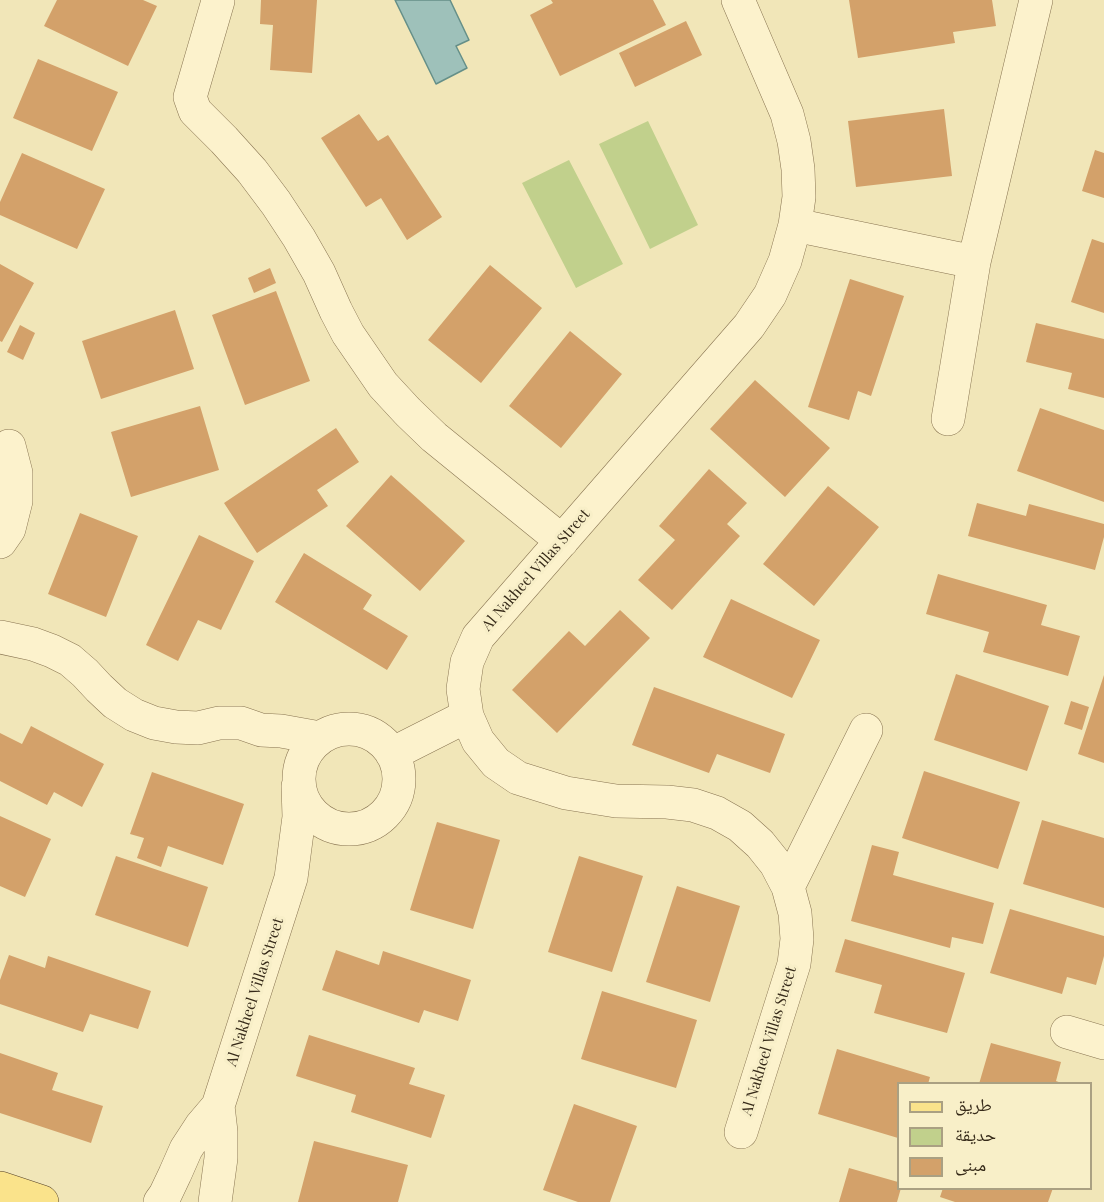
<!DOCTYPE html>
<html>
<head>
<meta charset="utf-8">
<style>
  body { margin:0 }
  #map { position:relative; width:1104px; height:1202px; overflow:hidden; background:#f1e6b8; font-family:"Playfair Display","Noto Naskh Arabic",serif }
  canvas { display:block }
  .legend { position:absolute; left:897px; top:1082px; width:195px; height:108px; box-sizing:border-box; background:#f8efc8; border:2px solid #aaa082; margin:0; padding:8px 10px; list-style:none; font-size:18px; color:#362a19 }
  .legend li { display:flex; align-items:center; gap:12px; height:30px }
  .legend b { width:30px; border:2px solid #aaa082 }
</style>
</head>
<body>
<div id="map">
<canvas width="1104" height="1202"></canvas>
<ul class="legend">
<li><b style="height:8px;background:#fae38b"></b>طريق</li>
<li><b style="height:16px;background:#c1d08c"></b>حديقة</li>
<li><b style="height:16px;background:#d3a16a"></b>مبنى</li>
</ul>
</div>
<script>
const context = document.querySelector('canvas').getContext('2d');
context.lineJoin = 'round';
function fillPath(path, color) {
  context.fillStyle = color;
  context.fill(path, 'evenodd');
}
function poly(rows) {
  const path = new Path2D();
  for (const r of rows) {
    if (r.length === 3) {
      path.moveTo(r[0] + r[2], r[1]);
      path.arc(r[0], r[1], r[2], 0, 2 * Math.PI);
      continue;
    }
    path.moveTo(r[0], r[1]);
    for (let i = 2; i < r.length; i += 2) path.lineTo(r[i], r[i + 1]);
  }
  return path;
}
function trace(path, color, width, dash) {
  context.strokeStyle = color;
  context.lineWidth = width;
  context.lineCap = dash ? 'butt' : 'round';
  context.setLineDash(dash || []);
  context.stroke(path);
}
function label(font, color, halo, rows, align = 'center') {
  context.font = font + ' "Playfair Display",serif';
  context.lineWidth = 6;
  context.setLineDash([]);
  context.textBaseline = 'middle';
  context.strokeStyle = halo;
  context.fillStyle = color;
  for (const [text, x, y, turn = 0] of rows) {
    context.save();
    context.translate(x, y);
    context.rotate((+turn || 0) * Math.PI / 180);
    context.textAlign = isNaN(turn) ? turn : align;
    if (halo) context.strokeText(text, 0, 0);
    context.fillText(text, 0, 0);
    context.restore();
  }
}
fillPath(poly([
  [648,121,698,225,650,249,599,144],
  [569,160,623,264,576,288,522,183]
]), '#c1d08c');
const water = poly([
  [395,0,450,0,469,40,456,46,467,68,436,84,395,0]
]);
fillPath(water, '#9ec1ba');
trace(water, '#658f88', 1.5);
fillPath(poly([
  [57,0,143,0,157,6,128,66,44,26],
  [261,0,317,0,312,73,270,70,273,25,260,24],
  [551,0,653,0,666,25,560,76,530,15,553,3],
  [849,0,992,0,996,26,953,32,955,43,858,58],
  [686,21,702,55,635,87,619,53],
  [38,59,118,92,92,151,13,118],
  [944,109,952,176,856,187,848,121],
  [359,114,378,141,388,135,442,217,407,240,381,198,366,207,321,138],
  [1095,150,1104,153,1104,198,1082,191],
  [22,153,105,189,77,249,0,215,0,202],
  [1092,239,1104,243,1104,313,1071,302],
  [0,264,34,283,2,342,0,341],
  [490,265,542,308,481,383,428,340],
  [270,268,276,283,254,293,248,278],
  [850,279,904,296,871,396,858,391,849,420,808,407],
  [276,291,310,381,245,405,212,315],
  [175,310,194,369,101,399,82,341],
  [1036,323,1104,339,1104,398,1068,389,1072,373,1026,362],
  [20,325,35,333,23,360,7,352],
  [570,331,622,374,561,448,509,406],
  [755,380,830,448,785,497,710,429],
  [200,406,219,470,131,497,111,432],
  [1040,408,1104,430,1104,502,1017,471],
  [336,428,359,462,317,490,328,506,257,553,224,503],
  [709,469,747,503,727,524,740,536,672,610,638,580,675,540,659,526],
  [391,475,465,541,420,591,346,526],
  [828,486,879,527,814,606,763,564],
  [977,503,1026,516,1029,504,1104,524,1104,537,1095,570,968,536],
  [80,513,138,536,106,617,48,594],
  [199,535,254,561,221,630,198,620,178,661,146,645],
  [304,553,372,595,363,609,408,636,387,670,275,602],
  [938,574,1047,605,1041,625,1080,636,1068,676,983,652,989,632,926,614],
  [731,599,820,640,792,698,703,657],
  [620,610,650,638,557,733,512,690,569,631,585,646],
  [956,674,1049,706,1027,771,934,740],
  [1104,675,1104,763,1078,754],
  [654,687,785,734,770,773,717,754,709,773,632,745],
  [1071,701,1089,707,1082,730,1064,724],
  [31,726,104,764,82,807,54,792,47,805,0,781,0,733,22,744],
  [924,771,1020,802,998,869,902,838],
  [152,772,244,804,223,865,168,846,161,867,137,858,144,838,130,834],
  [0,816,51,839,25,897,0,886],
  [1042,820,1104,838,1104,908,1023,884],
  [437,822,500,840,473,929,410,910],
  [872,845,899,852,893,875,994,903,983,944,952,937,950,948,851,921],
  [116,856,208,887,188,947,95,915],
  [579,856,643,876,612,972,548,952],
  [677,886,740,906,710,1002,646,982],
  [1010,909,1104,936,1104,956,1096,985,1067,977,1062,994,990,973],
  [845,939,965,973,947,1033,874,1013,882,985,835,972],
  [336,950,379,965,383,951,471,980,458,1021,424,1010,419,1023,322,990],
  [9,955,45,968,48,956,151,991,138,1029,90,1014,83,1032,0,1004,0,980],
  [602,991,697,1020,676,1088,581,1059],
  [309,1035,415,1068,409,1084,445,1095,431,1138,351,1112,356,1095,296,1076],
  [991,1043,1061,1062,1056,1081,1064,1084,979,1084],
  [837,1049,930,1077,928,1084,898,1084,898,1138,818,1114],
  [0,1053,58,1073,52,1090,103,1106,91,1143,0,1113],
  [574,1104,637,1126,610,1202,578,1202,543,1190],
  [314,1141,408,1165,398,1202,298,1202],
  [849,1168,898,1182,898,1188,901,1188,897,1202,839,1202],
  [943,1188,1053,1188,1048,1202,955,1202,940,1197]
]), '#d3a16a');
const street = poly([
  [738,0,787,114,794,141,798,169,799,197,795,225,785,261,770,295,749,326,478,637,467,662,463,689,467,716,478,741,496,763,518,778,566,793,616,801,667,802,693,805,717,813,740,826,760,844,776,864,788,887,795,913,797,939,794,964,741,1132],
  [218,1,190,97,195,111,224,140,252,171,276,203,299,238,319,273,336,311,348,334,383,385,408,412,434,437,562,541],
  [795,225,974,262],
  [948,419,974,262,1036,0],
  [0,542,9,529,16,501,16,473,9,446],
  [0,637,33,644,52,651,70,660,85,673,99,688,115,703,134,715,154,723,176,727,198,728,219,723,241,723,261,730,281,731,320,738],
  [349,779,50],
  [392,754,467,716],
  [788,887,866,730],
  [1067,1032,1104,1043],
  [160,1202,165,1195,175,1174,186,1149,201,1126,218,1106,291,878,299,817,298,786],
  [215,1202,221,1158,221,1132,218,1106]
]);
const primary = poly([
  [0,1188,42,1202]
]);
trace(street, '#897552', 34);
trace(primary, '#554128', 34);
trace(street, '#fcf2cc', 33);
trace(primary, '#fae38b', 33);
label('15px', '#362a19', '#f8efc8', [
  ["Al Nakheel Villas Street",536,570,-49],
  ["Al Nakheel Villas Street",255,992,-72],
  ["Al Nakheel Villas Street",769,1041,-73]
]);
</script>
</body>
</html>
